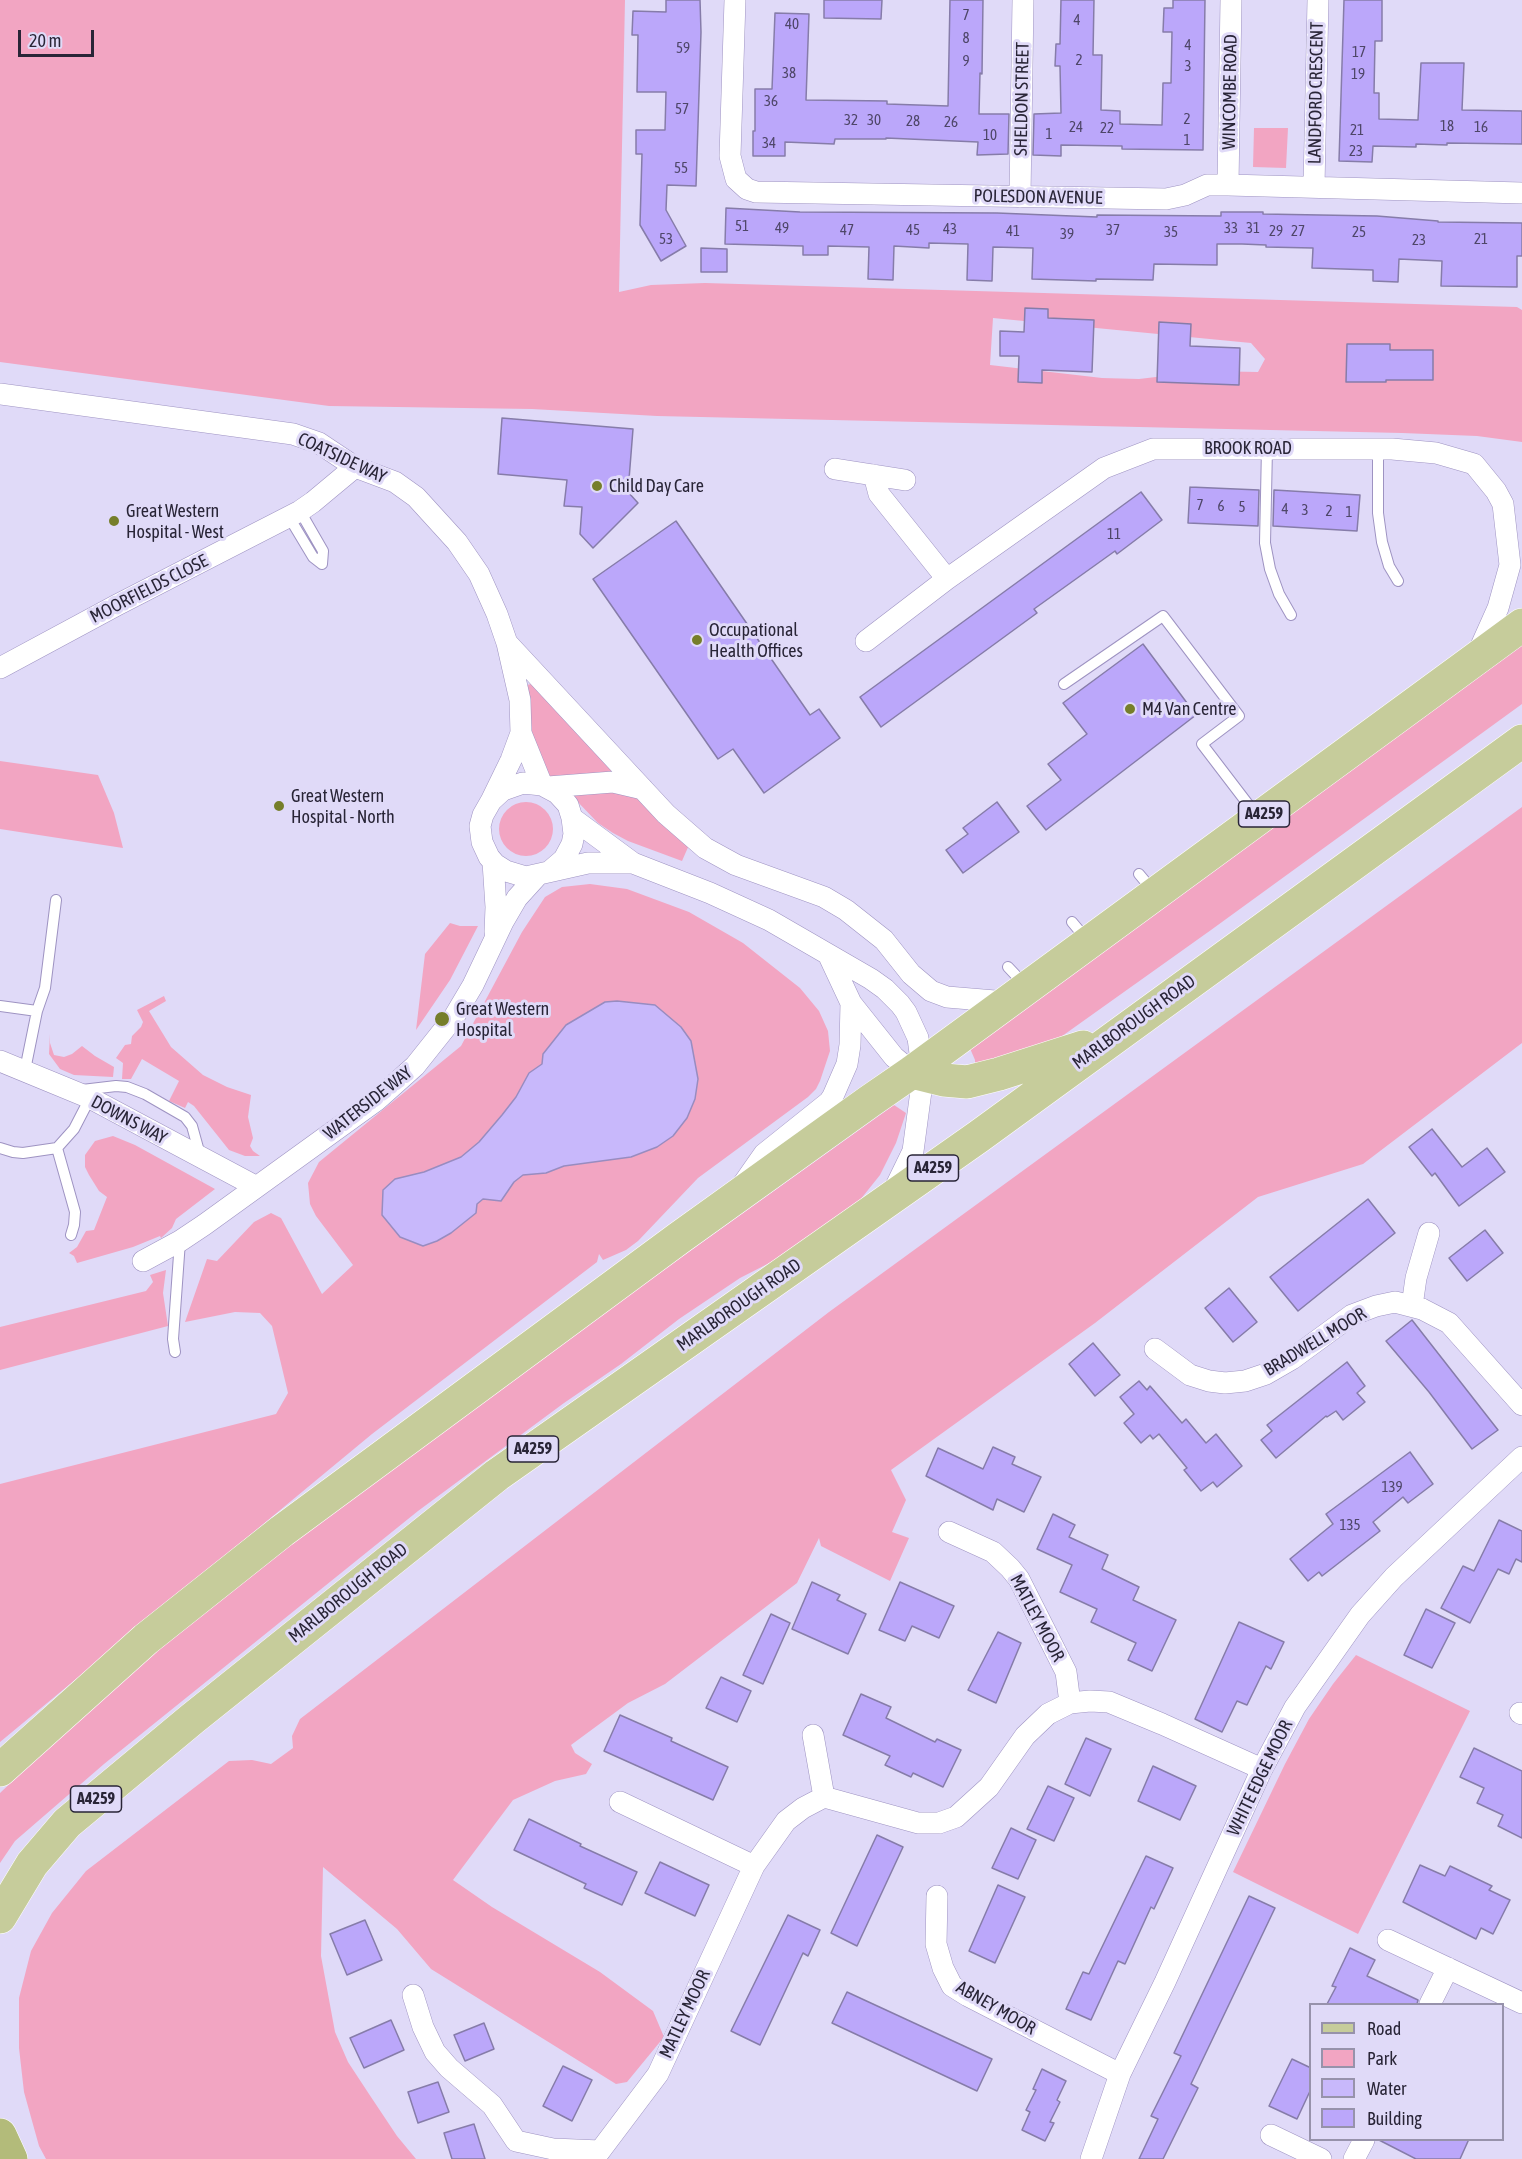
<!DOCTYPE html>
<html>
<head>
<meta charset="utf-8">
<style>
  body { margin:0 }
  #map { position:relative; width:1522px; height:2159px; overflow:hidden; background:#e0daf8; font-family:"Asap Condensed",sans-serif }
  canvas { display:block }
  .legend { position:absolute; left:1309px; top:2003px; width:195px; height:138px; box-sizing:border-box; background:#e0daf8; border:2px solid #9792ab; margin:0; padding:8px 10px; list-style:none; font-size:18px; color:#292537 }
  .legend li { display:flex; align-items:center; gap:12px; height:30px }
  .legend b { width:30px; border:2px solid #9792ab }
  .scale { position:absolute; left:18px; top:30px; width:76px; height:27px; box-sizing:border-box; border:3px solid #292537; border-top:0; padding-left:8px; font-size:18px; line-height:21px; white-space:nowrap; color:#292537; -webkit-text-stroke:4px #e0daf8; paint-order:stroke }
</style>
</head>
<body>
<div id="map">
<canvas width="1522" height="2159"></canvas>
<ul class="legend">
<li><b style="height:8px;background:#c6cc9b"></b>Road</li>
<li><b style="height:16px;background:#f2a5c2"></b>Park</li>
<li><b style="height:16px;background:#c8b8fb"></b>Water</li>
<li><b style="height:16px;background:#bba7fa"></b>Building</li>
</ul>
<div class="scale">20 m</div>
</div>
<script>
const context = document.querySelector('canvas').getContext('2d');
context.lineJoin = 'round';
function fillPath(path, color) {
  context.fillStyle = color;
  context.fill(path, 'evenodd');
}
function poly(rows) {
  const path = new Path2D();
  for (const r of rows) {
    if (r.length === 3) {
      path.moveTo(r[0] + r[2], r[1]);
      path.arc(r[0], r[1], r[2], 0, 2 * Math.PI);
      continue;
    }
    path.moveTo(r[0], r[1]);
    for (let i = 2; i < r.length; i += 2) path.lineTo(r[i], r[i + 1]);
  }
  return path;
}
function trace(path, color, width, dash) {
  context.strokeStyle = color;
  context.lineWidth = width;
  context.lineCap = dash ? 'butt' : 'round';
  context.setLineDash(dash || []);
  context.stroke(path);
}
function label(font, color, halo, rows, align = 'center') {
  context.font = font + ' "Asap Condensed",sans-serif';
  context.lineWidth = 6;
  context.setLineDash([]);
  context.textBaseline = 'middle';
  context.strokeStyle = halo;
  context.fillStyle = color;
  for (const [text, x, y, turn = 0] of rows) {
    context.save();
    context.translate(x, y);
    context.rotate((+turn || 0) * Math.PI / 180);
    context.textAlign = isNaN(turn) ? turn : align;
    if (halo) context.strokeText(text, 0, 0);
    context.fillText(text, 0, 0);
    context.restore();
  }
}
fillPath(poly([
  [0,0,625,0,619,292,651,285,705,283,1517,307,1522,310,1522,442,1477,436,1402,433,657,416,532,409,329,406,0,362],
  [993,318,1251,343,1265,359,1258,372,1207,371,1139,379,1102,378,990,365],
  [1254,128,1288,128,1286,168,1253,167],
  [1522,644,1522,704,1211,930,1058,1039,975,1066,975,1060,969,1046],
  [531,684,612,770,610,773,550,777,532,734,527,685],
  [0,761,98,775,114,813,123,848,0,829],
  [612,790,637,796,689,845,682,861,628,841,613,833,598,823,574,798,576,794],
  [526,829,27],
  [1522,807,1522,1043,1363,1164,1258,1197,1095,1323,891,1470,906,1500,892,1532,909,1538,890,1581,821,1546,819,1538,797,1583,665,1684,628,1703,571,1745,575,1753,592,1764,586,1774,555,1781,513,1800,453,1880,492,1907,600,1972,653,2011,664,2037,627,2082,616,2084,431,1969,397,1929,323,1867,321,1956,335,2032,348,2062,367,2091,397,2136,416,2159,46,2159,39,2146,24,2092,19,2048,19,1998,31,1951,52,1913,86,1871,229,1761,252,1760,271,1764,293,1748,292,1736,300,1719,829,1312],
  [590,884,627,889,689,912,743,943,800,988,819,1011,828,1031,830,1051,820,1081,816,1089,808,1097,698,1178,638,1241,626,1250,603,1260,599,1254,597,1262,372,1434,0,1742,0,1484,276,1414,288,1393,272,1326,260,1313,235,1312,185,1322,207,1259,217,1261,254,1222,271,1213,281,1218,322,1294,353,1265,316,1216,310,1204,308,1183,319,1162,461,1046,522,932,545,897,562,887],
  [450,923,460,926,478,926,450,980,416,1030,425,954],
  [164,996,166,1001,149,1011,171,1047,203,1075,227,1087,251,1095,248,1117,253,1138,250,1146,253,1151,260,1156,245,1156,229,1150,194,1106,188,1102,185,1108,169,1101,179,1081,142,1059,131,1079,122,1079,123,1063,116,1058,125,1045,131,1044,132,1036,141,1027,143,1022,137,1010],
  [50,1034,50,1043,54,1055,64,1057,72,1054,82,1046,95,1056,114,1067,113,1077,74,1075,60,1069,49,1054],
  [894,1105,906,1113,896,1143,880,1175,856,1205,785,1255,740,1278,679,1319,621,1364,564,1403,418,1511,104,1764,15,1841,0,1863,0,1793,91,1707,222,1596,528,1367],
  [113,1136,135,1145,215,1189,176,1219,172,1228,161,1238,160,1236,133,1247,77,1263,74,1256,69,1253,77,1247,86,1231,94,1230,107,1197,99,1191,89,1175,85,1167,85,1155,95,1141],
  [166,1270,163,1293,168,1326,0,1370,0,1327,146,1291,153,1282,150,1275],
  [1356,1655,1470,1711,1358,1934,1233,1872,1285,1764,1309,1719,1333,1684]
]), '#f2a5c2');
const water = poly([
  [617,1001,655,1005,681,1027,691,1041,698,1079,695,1099,687,1118,673,1136,657,1147,631,1157,564,1166,546,1173,523,1175,514,1182,501,1201,483,1199,477,1204,476,1213,451,1233,437,1241,423,1246,400,1237,382,1215,383,1190,395,1179,424,1172,461,1157,479,1142,502,1115,516,1097,529,1073,542,1064,543,1054,566,1025,605,1002,617,1001]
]);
fillPath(water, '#c8b8fb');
trace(water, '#988cc0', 1.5);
const building = poly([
  [666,0,700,0,701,32,696,186,667,185,666,210,686,246,661,261,640,225,642,154,636,154,636,130,665,130,666,92,637,92,638,35,632,35,633,11,666,12,666,0],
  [824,0,882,0,881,19,824,18,824,0],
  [950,0,983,0,982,74,980,73,979,114,1009,114,1008,154,977,155,978,142,886,138,886,139,835,139,834,144,785,142,785,156,753,156,753,131,755,131,755,89,772,89,775,13,809,14,806,100,887,101,887,104,948,106,950,0],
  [1061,0,1094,0,1093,55,1102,55,1101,110,1120,111,1120,124,1162,125,1163,83,1171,83,1172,32,1163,32,1164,8,1173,8,1173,0,1205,0,1203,150,1122,149,1122,146,1061,145,1061,156,1033,155,1034,114,1061,113,1060,66,1055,66,1056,44,1060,44,1061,0],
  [1344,0,1382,0,1382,41,1375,41,1374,93,1379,93,1379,119,1418,120,1421,63,1464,63,1462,110,1522,111,1522,144,1447,143,1447,145,1416,144,1416,147,1373,146,1372,162,1339,161,1344,0],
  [726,208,800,212,997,213,1097,217,1097,215,1221,216,1221,212,1263,212,1263,214,1377,216,1438,221,1438,222,1522,223,1522,256,1517,256,1517,287,1441,286,1442,261,1399,259,1398,282,1373,281,1373,270,1312,268,1313,248,1266,247,1266,245,1242,244,1217,244,1217,265,1154,264,1153,280,1096,279,1096,281,1032,279,1033,248,993,247,992,281,967,280,968,244,929,243,929,248,894,246,893,280,868,279,869,247,828,246,828,255,803,255,803,246,725,244,726,208],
  [701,248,727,249,727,272,701,272,701,248],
  [1025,308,1048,309,1048,318,1094,320,1092,372,1042,370,1042,383,1018,382,1019,356,1000,356,1000,331,1024,332,1025,308],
  [1159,322,1191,324,1190,346,1240,348,1239,385,1157,382,1159,322],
  [1347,344,1390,344,1390,350,1433,350,1433,380,1386,380,1386,382,1346,382,1347,344],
  [502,418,633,429,628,492,638,503,593,548,580,534,582,507,564,506,567,480,498,474,502,418],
  [1190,487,1259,490,1258,526,1188,523,1190,487],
  [1274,490,1360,495,1357,531,1273,526,1274,490],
  [1141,492,1162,520,1117,554,1115,551,1034,609,1037,613,881,727,860,697,1141,492],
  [676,521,810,715,819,709,840,738,764,793,733,749,718,759,593,579,676,521],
  [1143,644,1196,715,1046,830,1027,806,1061,780,1048,764,1087,734,1063,703,1143,644],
  [997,802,1019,832,963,873,946,850,968,834,963,828,997,802],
  [1432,1129,1462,1167,1487,1148,1505,1172,1459,1206,1435,1173,1432,1176,1409,1147,1432,1129],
  [1368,1199,1395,1233,1298,1311,1270,1277,1368,1199],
  [1485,1230,1503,1253,1467,1281,1449,1258,1485,1230],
  [1229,1288,1257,1322,1233,1342,1205,1308,1229,1288],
  [1412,1320,1498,1430,1472,1449,1429,1392,1386,1341,1412,1320],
  [1093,1343,1120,1375,1095,1396,1069,1364,1093,1343],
  [1347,1362,1365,1386,1357,1393,1365,1402,1343,1420,1336,1411,1327,1417,1326,1416,1276,1458,1261,1440,1272,1431,1267,1425,1347,1362],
  [1139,1381,1147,1390,1150,1386,1182,1423,1186,1419,1206,1443,1216,1434,1242,1466,1217,1487,1213,1482,1201,1491,1184,1470,1187,1468,1159,1434,1153,1439,1150,1435,1141,1443,1124,1423,1134,1414,1120,1397,1139,1381],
  [993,1447,1015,1457,1012,1464,1041,1477,1024,1512,997,1499,993,1510,926,1476,938,1448,983,1469,993,1447],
  [1410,1452,1433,1484,1408,1503,1403,1497,1373,1522,1380,1531,1322,1576,1319,1572,1308,1581,1290,1559,1333,1524,1326,1514,1410,1452],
  [1053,1514,1075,1525,1069,1537,1108,1555,1102,1569,1139,1587,1133,1600,1176,1620,1152,1671,1128,1660,1136,1643,1091,1622,1097,1609,1060,1592,1072,1565,1037,1549,1053,1514],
  [1499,1520,1522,1531,1522,1562,1516,1559,1509,1574,1498,1569,1470,1623,1441,1608,1463,1566,1474,1571,1499,1520],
  [812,1582,840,1595,837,1600,866,1614,848,1654,792,1629,812,1582],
  [900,1582,954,1606,939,1638,912,1626,905,1641,879,1630,900,1582],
  [1426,1609,1455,1623,1432,1668,1404,1655,1426,1609],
  [771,1614,790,1623,763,1684,743,1675,771,1614],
  [1239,1622,1284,1642,1271,1669,1266,1666,1247,1705,1237,1701,1222,1732,1195,1719,1239,1622],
  [998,1632,1021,1643,996,1703,968,1690,998,1632],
  [721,1677,751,1691,737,1722,706,1708,721,1677],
  [861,1694,891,1707,886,1718,935,1742,937,1739,961,1750,943,1787,913,1773,911,1777,885,1765,890,1756,843,1735,861,1694],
  [620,1715,672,1738,671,1741,728,1767,713,1800,604,1751,620,1715],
  [1086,1738,1111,1749,1090,1796,1065,1784,1086,1738],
  [1474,1748,1522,1771,1522,1838,1498,1826,1503,1815,1477,1803,1484,1788,1460,1777,1474,1748],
  [1153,1766,1196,1786,1180,1820,1138,1801,1153,1766],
  [1048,1786,1074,1798,1054,1841,1027,1829,1048,1786],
  [529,1819,581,1844,580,1846,637,1872,622,1905,584,1888,586,1884,514,1850,529,1819],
  [1011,1828,1036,1840,1018,1879,992,1868,1011,1828],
  [877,1835,903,1847,857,1946,831,1933,877,1835],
  [1146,1856,1173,1868,1154,1909,1151,1907,1125,1964,1118,1961,1091,2020,1066,2009,1083,1972,1089,1974,1146,1856],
  [660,1862,709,1885,695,1916,645,1893,660,1862],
  [1420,1865,1445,1876,1450,1866,1492,1886,1489,1890,1510,1900,1493,1934,1481,1928,1476,1939,1403,1902,1420,1865],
  [998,1885,1025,1897,995,1963,969,1951,998,1885],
  [1249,1896,1275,1908,1191,2084,1198,2088,1163,2159,1139,2159,1158,2119,1151,2116,1181,2056,1174,2053,1249,1896],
  [788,1915,820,1930,808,1956,803,1953,760,2045,731,2031,788,1915],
  [365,1920,382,1960,347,1975,330,1934,365,1920],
  [1350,1948,1375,1960,1367,1976,1418,2000,1417,2004,1327,2004,1336,1987,1332,1986,1350,1948],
  [847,1992,992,2059,977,2091,832,2023,847,1992],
  [391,2020,404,2050,364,2068,350,2038,391,2020],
  [484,2023,494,2049,465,2061,454,2035,484,2023],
  [1292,2059,1311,2068,1311,2089,1297,2119,1269,2106,1292,2059],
  [563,2066,592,2080,572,2121,543,2106,563,2066],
  [1042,2069,1066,2081,1057,2100,1060,2102,1050,2122,1054,2123,1045,2141,1022,2130,1030,2112,1026,2110,1036,2090,1033,2089,1042,2069],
  [438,2082,449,2112,418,2123,408,2092,438,2082],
  [474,2124,485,2159,452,2159,444,2133,474,2124],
  [1377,2139,1469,2139,1460,2159,1416,2159,1377,2139]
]);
fillPath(building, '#bba7fa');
trace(building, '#867ca9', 1.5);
const service = poly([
  [1267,448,1265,543,1270,569,1279,594,1291,615],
  [1378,449,1378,513,1382,542,1389,566,1398,581],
  [300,511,323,551,322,564],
  [289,517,313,557,322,564],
  [1064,684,1163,616,1239,716,1202,744,1257,816],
  [1139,874,1154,892],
  [1072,922,1087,940],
  [1008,967,1024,984],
  [0,1006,37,1011],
  [25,1070,37,1011,45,988,56,900],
  [82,1090,116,1086,127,1087,145,1094,185,1117,192,1126,200,1155],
  [0,1148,13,1152,23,1153,57,1148],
  [71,1235,74,1225,75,1212,57,1148,74,1129,90,1098],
  [175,1352,173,1339,180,1241]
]);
const minor = poly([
  [735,0,730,156,736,179,747,189,756,192,1166,199,1185,195,1207,185,1228,185,1522,193],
  [1228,185,1231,0],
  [1314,186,1318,0],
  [1020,197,1023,0],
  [0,394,293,434,319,443,355,467,395,482,416,497,457,542,479,574,497,614,507,643,520,700,521,733,511,760,491,801],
  [835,469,905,480],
  [874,475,879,494,947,579],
  [866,641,947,579,1104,468,1153,449,1392,449,1436,453,1474,464,1496,491,1503,504,1510,565,1498,608,1477,655],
  [508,644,666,814,705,848,736,865,824,897,846,910,884,940,911,974,931,991,947,997,1007,1002],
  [0,668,117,605,300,511,313,502,355,467],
  [521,733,542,785],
  [548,787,613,782,643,789],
  [572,818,633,863,710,893,769,920,871,979,885,989,900,1004,906,1012,918,1038,923,1076,913,1151,893,1192],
  [493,862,496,907,495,932],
  [550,871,564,859,572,844,574,834,572,818,568,805,557,793,542,785,523,783,503,790,491,801,483,815,480,826,482,842,489,857,495,864,506,871,526,877,588,863,633,863],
  [829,956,851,1003,894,1057,912,1072],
  [0,1061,90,1098,255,1186],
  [743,1184,764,1154,829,1102,833,1096,847,1064,850,1045,851,1003],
  [143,1261,180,1241,204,1225,377,1100,415,1066,454,1017,473,985,503,922,517,898,537,876],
  [1412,1306,1416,1278,1429,1233],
  [1155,1349,1190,1375,1209,1381,1225,1383,1245,1381,1266,1374,1292,1359,1352,1315,1376,1306,1395,1302,1422,1309,1449,1323,1522,1405],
  [949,1532,993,1552,1010,1568,1019,1579,1066,1672,1070,1703],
  [1520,1713,1522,1714],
  [813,1735,824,1797],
  [620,1802,754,1866],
  [937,1896,936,1944,943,1968,952,1986,968,1996,1120,2074],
  [1388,1940,1522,2003],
  [413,1995,423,2027,435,2052,449,2068,492,2105,516,2141,553,2149,600,2151],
  [1430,2004,1448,1968],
  [1271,2135,1321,2159],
  [600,2151,658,2074,754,1866,786,1821,803,1808,824,1797,918,1823,939,1823,956,1817,989,1787,1025,1736,1048,1714,1070,1703,1090,1701,1109,1702,1162,1724,1262,1769],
  [1091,2159,1120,2074,1165,1982,1262,1769,1295,1707,1360,1615,1394,1577,1522,1457],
  [1354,2159,1364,2140]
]);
const primary = poly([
  [912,1072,944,1080,967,1082,999,1074,1083,1047],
  [0,1770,146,1639,282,1531,679,1238,870,1101,912,1072,1522,625],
  [0,1917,32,1864,67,1823,192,1719,497,1475,978,1137,1522,741]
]);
const trunk = poly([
  [0,2135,11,2159]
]);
trace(service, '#9e93c2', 12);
trace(minor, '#9e93c2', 22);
trace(primary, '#fff', 34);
trace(trunk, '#fff', 34);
trace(service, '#fff', 10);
trace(minor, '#fff', 21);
trace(primary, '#c6cc9b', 33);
trace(trunk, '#b3bb7a', 33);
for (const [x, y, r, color] of [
  [597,486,6,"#767e2a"],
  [114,521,6,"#767e2a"],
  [697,640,6,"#767e2a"],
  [1130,709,6,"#767e2a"],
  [279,806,6,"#767e2a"],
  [442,1019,8,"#767e2a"]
]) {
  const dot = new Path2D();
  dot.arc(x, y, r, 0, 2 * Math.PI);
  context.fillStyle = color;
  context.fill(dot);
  trace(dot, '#e0daf8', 2);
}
label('15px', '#4e4668', null, [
  ["7",966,15],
  ["4",1077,20],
  ["40",792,24],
  ["8",966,38],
  ["4",1188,45],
  ["59",683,48],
  ["17",1359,52],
  ["2",1079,60],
  ["9",966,61],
  ["3",1188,66],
  ["38",789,73],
  ["19",1358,74],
  ["36",771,101],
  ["57",682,109],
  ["2",1187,119],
  ["32",851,120],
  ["30",874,120],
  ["28",913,121],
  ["26",951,122],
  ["18",1447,126],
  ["24",1076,127],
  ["16",1481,127],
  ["22",1107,128],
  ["21",1357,130],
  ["1",1049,134],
  ["10",990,135],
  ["1",1187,140],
  ["34",769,143],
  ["23",1356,151],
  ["55",681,168],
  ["51",742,226],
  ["49",782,228],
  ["33",1231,228],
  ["31",1253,228],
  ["43",950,229],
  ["47",847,230],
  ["45",913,230],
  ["37",1113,230],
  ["41",1013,231],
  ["29",1276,231],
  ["27",1298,231],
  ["35",1171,232],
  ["25",1359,232],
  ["39",1067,234],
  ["53",666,239],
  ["21",1481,239],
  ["23",1419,240],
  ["7",1200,505],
  ["6",1221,506],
  ["5",1242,507],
  ["4",1285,509],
  ["3",1305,510],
  ["2",1329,511],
  ["1",1349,512],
  ["11",1114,534],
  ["139",1392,1487],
  ["135",1350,1525]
]);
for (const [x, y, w] of [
  [1264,814,51],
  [933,1168,51],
  [533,1449,51],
  [96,1799,51]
]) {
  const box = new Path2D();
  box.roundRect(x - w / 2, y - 13, w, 26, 4.5);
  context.fillStyle = '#e0daf8';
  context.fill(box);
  trace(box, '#292537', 1.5);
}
label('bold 16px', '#292537', null, [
  ["A4259",1264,814],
  ["A4259",933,1168],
  ["A4259",533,1449],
  ["A4259",96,1799]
]);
label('18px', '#292537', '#e0daf8', [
  ["WINCOMBE ROAD",1230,92,-89],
  ["LANDFORD CRESCENT",1316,93,-89],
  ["SHELDON STREET",1022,99,-89],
  ["POLESDON AVENUE",1038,197,1],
  ["BROOK ROAD",1248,448],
  ["COATSIDE WAY",342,458,25],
  ["MOORFIELDS CLOSE",149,589,-27],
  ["MARLBOROUGH ROAD",1134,1022,-36],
  ["WATERSIDE WAY",368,1103,-38],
  ["DOWNS WAY",129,1120,28],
  ["MARLBOROUGH ROAD",739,1305,-35],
  ["BRADWELL MOOR",1315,1342,-31],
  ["MARLBOROUGH ROAD",348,1593,-39],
  ["MATLEY MOOR",1037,1618,62],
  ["WHITE EDGE MOOR",1260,1778,-64],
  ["ABNEY MOOR",996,2008,30],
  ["MATLEY MOOR",685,2014,-65]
]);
label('18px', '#292537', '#e0daf8', [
  ["Child Day Care",609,486],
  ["Great Western",126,511],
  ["Hospital - West",126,532],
  ["Occupational",709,630],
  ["Health Offices",709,651],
  ["M4 Van Centre",1142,709],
  ["Great Western",291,796],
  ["Hospital - North",291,817],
  ["Great Western",456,1009],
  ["Hospital",456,1030]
], 'left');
</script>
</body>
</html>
